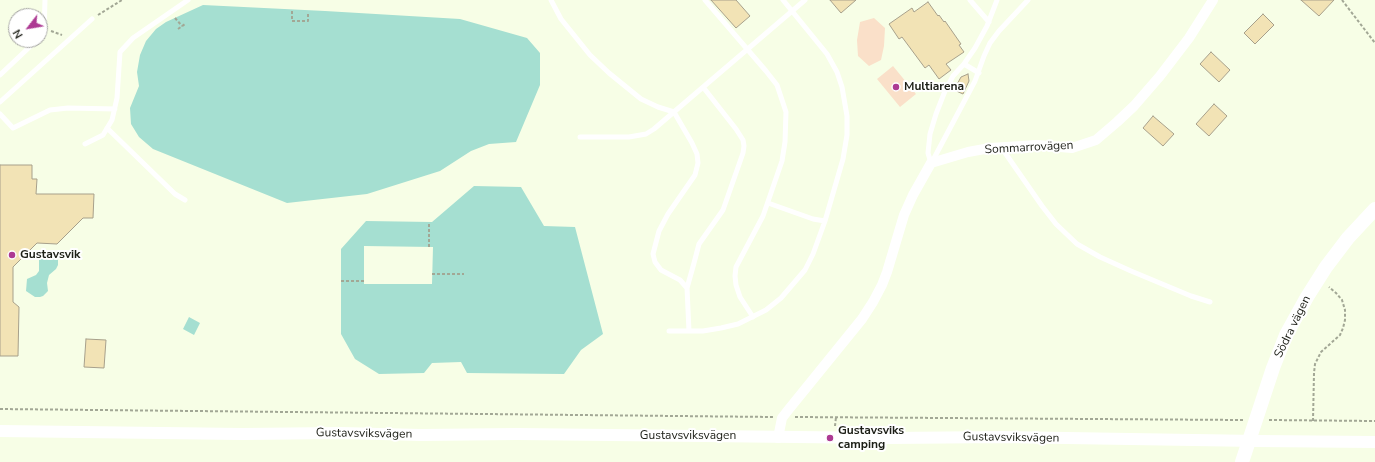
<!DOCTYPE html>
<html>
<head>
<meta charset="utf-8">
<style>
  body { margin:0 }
  #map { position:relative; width:1375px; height:462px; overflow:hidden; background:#f7fee6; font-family:"Nunito Sans",sans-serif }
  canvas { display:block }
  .north { position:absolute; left:8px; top:8px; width:40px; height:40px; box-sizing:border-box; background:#fff; border:1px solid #a5a5a2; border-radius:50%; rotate:239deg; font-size:11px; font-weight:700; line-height:16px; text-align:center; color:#1d1f17 }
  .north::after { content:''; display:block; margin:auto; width:14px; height:18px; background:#ad3a93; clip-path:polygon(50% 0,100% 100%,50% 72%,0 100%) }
</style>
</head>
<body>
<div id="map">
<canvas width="1375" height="462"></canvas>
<div class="north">N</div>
</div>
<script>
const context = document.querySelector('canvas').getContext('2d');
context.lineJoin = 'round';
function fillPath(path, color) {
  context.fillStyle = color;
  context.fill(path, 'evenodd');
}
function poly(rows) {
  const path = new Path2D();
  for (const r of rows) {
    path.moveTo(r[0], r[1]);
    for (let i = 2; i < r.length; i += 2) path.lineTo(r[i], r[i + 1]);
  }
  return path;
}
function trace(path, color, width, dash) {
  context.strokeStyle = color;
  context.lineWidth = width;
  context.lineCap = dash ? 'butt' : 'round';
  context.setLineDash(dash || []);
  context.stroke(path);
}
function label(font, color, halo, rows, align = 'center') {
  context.font = font + ' "Nunito Sans",sans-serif';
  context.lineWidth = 4;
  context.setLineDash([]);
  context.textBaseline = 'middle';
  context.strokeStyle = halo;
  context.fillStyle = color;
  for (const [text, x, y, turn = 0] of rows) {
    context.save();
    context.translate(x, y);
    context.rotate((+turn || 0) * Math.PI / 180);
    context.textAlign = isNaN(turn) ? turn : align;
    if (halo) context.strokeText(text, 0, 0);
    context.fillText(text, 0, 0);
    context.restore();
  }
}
fillPath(poly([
  [874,18,885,28,884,46,881,60,869,66,858,56,857,40,860,22],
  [893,66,916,94,900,107,877,79]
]), '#fae0c9');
fillPath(poly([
  [203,5,325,11,460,19,527,38,540,53,540,85,516,142,489,144,471,151,440,171,367,194,287,203,153,149,139,137,131,124,130,108,139,86,137,72,140,55,146,41,156,29,166,22],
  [474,186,521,187,544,226,575,227,603,334,581,350,564,374,467,373,461,362,432,363,424,373,379,374,355,359,341,334,341,249,366,221,432,222],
  [364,246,433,247,432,284,364,284],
  [47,252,55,254,58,258,58,265,56,269,49,275,47,283,48,291,43,296,40,297,35,297,26,291,27,279,36,275,39,271,39,260,43,253],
  [189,317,200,323,194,335,183,329]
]), '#a5dfd1');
const building = poly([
  [711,0,736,0,750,16,736,28,711,0],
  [830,0,856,0,841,13,830,0],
  [1301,0,1334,0,1319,16,1301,0],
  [928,2,938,16,939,15,944,22,945,21,961,44,959,45,964,52,946,64,951,70,939,79,929,65,925,68,902,37,899,39,889,24,912,8,914,12,928,2],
  [1263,14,1274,25,1255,44,1244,33,1263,14],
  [1211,52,1230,70,1219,82,1200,64,1211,52],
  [968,74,969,81,963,94,954,90,961,77,968,74],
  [1214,104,1227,116,1209,136,1196,124,1214,104],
  [1153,116,1174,134,1163,146,1143,128,1153,116],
  [0,165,32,165,32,179,37,179,36,194,94,194,93,218,83,218,57,244,37,243,13,267,13,302,19,307,18,356,0,356,0,165],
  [86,339,106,340,104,368,84,367,86,339]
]);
fillPath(building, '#f2e3b5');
trace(building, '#a7a08b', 1);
trace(poly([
  [1342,0,1375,43],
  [292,11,292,21,308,21,308,12],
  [98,15,122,0],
  [175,18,182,26],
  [178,29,185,24],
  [51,31,62,35],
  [429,247,429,222],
  [432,274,464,274],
  [341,281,364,281],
  [0,409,773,417],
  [795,417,1243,420],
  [1269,420,1375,421],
  [1313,421,1314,373,1315,364,1321,352,1340,335,1343,328,1345,320,1345,310,1342,300,1336,293,1329,287],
  [835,426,836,417]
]), '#a2a795', 2, [3, 2]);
trace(poly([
  [551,0,561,19,590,55,609,73,641,99,658,107,674,112,692,143,697,154,698,163,695,175,668,214,659,231,653,254,655,262,661,270,680,280,687,288],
  [705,0,766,71,777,85,786,112,785,142,782,161,763,216,736,267,735,276,736,285,740,297,753,317],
  [970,0,989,22],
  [40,38,44,34,45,0],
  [964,64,979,73],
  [0,75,37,40],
  [0,102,92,19],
  [0,114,13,128,50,110,68,108,115,109],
  [107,128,175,194,185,200],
  [580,137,629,137,646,134,654,129,805,0],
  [85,144,103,135,112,120,117,98,120,52,133,38,188,0],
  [1001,147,1042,206,1056,224,1077,244,1100,257,1131,271,1191,296,1210,302],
  [932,162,975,81,984,56,990,43,999,31,1028,0],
  [931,163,928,153,930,134,936,114,945,91,953,76,964,64,975,48,987,26,997,0],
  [768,203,813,219,825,221],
  [669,331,703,331,721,328,738,324,766,310,781,298,805,270,813,254,825,221,843,159,847,135,847,116,842,87,837,72,827,54,783,0],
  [689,331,687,288,694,263,699,244,723,210,743,153,744,146,743,140,736,129,703,87]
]), '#fff', 5);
trace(poly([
  [778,438,782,418,789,409,862,319,873,302,882,285,887,272,904,215,913,195,931,163,968,152,990,148,1037,145,1072,148,1096,140,1117,122,1134,106,1160,76,1189,38,1213,0]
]), '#fff', 10);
trace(poly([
  [0,431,242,434,340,433,421,435,517,434,889,438,1003,437,1257,441,1375,442]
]), '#fff', 12);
trace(poly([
  [1242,462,1273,368,1286,335,1307,297,1326,267,1348,238,1375,209]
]), '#fff', 14);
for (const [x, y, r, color] of [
  [896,87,4,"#ad3a93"],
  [12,255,4,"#ad3a93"],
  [830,438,4,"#ad3a93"]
]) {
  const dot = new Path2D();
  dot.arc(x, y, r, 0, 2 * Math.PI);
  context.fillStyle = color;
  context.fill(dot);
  trace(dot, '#fff', 1.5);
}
label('bold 12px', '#1d1f17', '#fff', [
  ["Multiarena",904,87],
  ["Gustavsvik",20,255],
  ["Gustavsviks",838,431],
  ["camping",838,445]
], 'left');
label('12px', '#1d1f17', '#fff', [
  ["Sommarrovägen",1029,148,-3],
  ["Södra vägen",1293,327,-64],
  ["Gustavsviksvägen",364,434,1],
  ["Gustavsviksvägen",688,436],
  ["Gustavsviksvägen",1011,438,1]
]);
</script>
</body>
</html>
